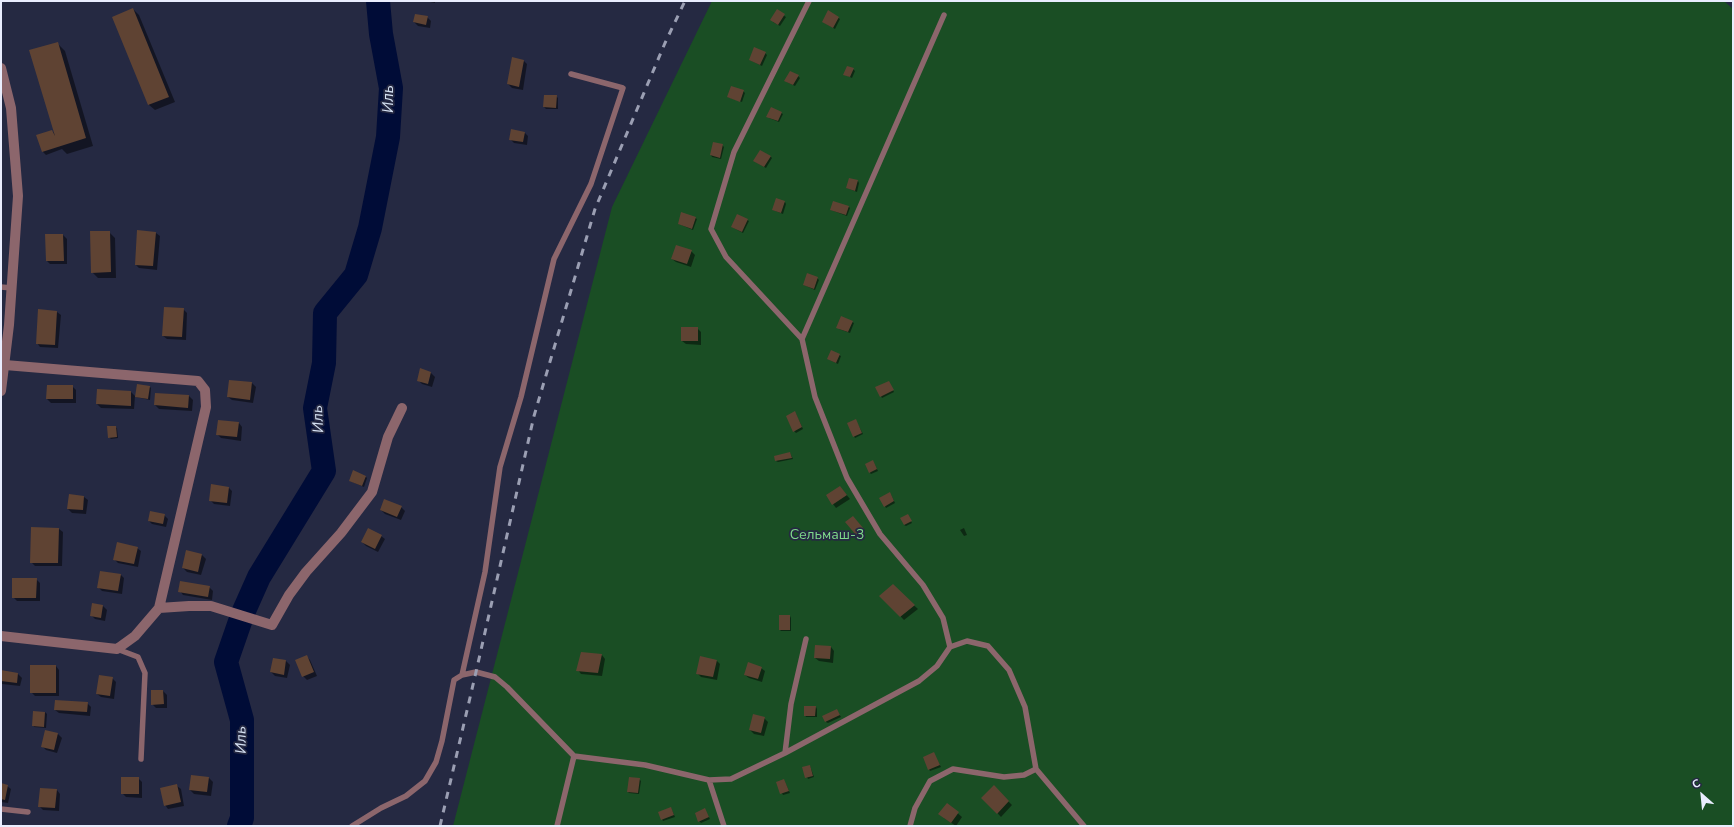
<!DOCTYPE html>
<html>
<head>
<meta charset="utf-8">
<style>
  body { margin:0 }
  #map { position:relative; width:1734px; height:827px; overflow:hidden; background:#252942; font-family:"Nunito Sans",sans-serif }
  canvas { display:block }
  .frame { position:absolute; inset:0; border:2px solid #e9edfe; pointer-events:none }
  .north { position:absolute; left:1682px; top:775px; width:40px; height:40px; -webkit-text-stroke:3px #252942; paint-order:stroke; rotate:333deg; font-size:11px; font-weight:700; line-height:16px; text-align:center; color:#e9edfe }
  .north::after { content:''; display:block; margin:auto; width:14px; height:18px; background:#e9edfe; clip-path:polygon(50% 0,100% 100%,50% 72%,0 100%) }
</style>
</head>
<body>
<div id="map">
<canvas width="1734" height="827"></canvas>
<div class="frame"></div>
<div class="north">С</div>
</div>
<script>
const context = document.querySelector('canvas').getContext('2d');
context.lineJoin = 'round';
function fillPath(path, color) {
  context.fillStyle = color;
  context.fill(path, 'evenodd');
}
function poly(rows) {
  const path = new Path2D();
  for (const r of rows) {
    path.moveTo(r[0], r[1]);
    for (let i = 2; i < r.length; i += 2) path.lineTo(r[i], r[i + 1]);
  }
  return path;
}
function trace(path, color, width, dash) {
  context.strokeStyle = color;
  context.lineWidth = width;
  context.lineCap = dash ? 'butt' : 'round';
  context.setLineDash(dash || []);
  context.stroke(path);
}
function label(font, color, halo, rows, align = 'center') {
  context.font = font + ' "Nunito Sans",sans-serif';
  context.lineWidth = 3.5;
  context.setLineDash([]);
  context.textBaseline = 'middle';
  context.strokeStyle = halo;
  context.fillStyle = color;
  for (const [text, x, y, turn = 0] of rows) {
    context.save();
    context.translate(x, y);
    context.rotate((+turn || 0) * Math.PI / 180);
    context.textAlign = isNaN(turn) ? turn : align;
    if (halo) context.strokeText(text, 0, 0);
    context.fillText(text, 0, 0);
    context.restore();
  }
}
fillPath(poly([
  [712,1,1724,1,1733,9,1733,826,453,826,612,207]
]), '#1a4e24');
fillPath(poly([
  [425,1,435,1,435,3],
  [133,9,139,15,175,102,155,110,149,105],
  [777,11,786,17,780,26,773,22],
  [829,12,840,19,835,29,823,22],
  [427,17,431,21,430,28,418,26,414,22],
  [57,43,65,51,93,146,67,154,62,149,46,155,42,151,52,131,55,134],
  [765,53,767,55,762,66,750,60],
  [524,61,527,64,523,90,512,88,508,84],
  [853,69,855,71,852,78,844,74],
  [798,76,800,78,795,86,787,82],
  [743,91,745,93,742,102,728,97],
  [556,96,558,98,558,109,546,109,544,107],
  [781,113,783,114,779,122,769,118],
  [525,133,528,136,527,145,514,143,510,139],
  [722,145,724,147,721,159,712,157,711,155],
  [770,156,772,158,766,168,754,161],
  [858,181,859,183,857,192,847,188],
  [785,202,786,204,783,214,773,210],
  [849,207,850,208,847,216,831,210],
  [695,218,697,219,693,230,679,224],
  [747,220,749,221,743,233,732,227],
  [109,232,115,238,116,278,98,278,92,272],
  [156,233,160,236,157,270,139,268,136,265],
  [63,235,67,239,67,264,50,264,47,261],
  [691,251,695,255,691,267,676,262,672,259],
  [817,278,819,280,815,290,804,285],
  [183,309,187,313,186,340,167,339,163,336],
  [57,312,61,315,58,348,40,347,37,343],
  [852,322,854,323,850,333,839,329],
  [697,328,701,332,701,345,686,344,682,341],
  [831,351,841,356,838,364,830,360],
  [421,370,431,373,435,377,432,387,422,384,418,380],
  [252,383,256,387,253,403,232,400,228,397],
  [890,384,894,392,882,398,881,396],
  [72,386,76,390,76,403,51,403,47,399],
  [150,387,151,388,150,400,136,397],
  [131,392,135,396,134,409,101,408,97,404],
  [156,394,189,396,193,400,192,411,159,409,155,405],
  [796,414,803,429,796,433,794,431],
  [856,421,863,434,855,438,854,436],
  [239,423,242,427,241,441,221,438,217,434],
  [115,427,117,428,118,438,111,439,109,437],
  [790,453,793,459,778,462,776,461],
  [873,461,878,471,871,474,870,473],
  [366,477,367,478,364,487,350,481],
  [840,487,850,499,836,508,833,504],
  [229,488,232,491,230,506,214,504,210,500],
  [891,495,895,503,886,508,885,506],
  [84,497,88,500,86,514,72,513,68,509],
  [401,507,405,511,401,520,385,514,381,510],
  [164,515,168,519,166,527,152,524,149,521],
  [909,517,912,523,906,526,904,525],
  [855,519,865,531,858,536,847,522],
  [964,528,967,535,964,536,960,530],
  [59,529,63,532,62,566,35,566,31,562],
  [381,536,385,539,378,552,366,546,362,542],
  [137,548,141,551,138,567,118,563,114,559],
  [202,555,206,559,201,575,187,572,183,568],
  [121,575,124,578,122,594,102,591,98,587],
  [36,579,40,583,40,601,17,601,13,597],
  [893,586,918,609,904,620,881,596],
  [209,587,213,591,212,600,183,595,180,591],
  [103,606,107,610,105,621,95,619,91,615],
  [790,616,791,618,791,631,781,631,780,630],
  [831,647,834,651,833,663,819,661,815,658],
  [602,655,605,659,602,676,581,674,578,670],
  [306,656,310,660,317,676,307,680,303,676],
  [716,660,720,664,717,680,701,677,697,673],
  [286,661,290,665,287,678,275,676,271,672],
  [56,666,59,670,59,696,35,696,31,692],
  [761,668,765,671,762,682,749,678,745,675],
  [1,671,18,674,22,678,20,686,2,684],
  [112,678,116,682,114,699,101,697,97,694],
  [163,691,167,695,167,708,156,708,152,704],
  [87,703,91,707,90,716,59,713,55,710],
  [816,707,817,709,817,717,806,717,805,715],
  [34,712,45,712,47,714,46,728,34,727,33,725],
  [838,712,841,717,828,723,826,722,824,716],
  [764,718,768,722,764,736,754,734,750,730],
  [58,734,62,738,57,753,46,750,42,746],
  [934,754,941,767,930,771,929,769],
  [810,766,814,777,808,779,803,768],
  [192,776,209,778,213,782,211,796,194,794,190,790],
  [138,778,142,782,142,798,126,797,122,793],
  [639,779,641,781,639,794,629,793,628,792],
  [784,780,790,793,783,795,777,783],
  [1,784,7,786,11,789,8,803,1,802],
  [177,786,181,789,184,806,168,809,165,805],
  [994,787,1012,805,1001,817,983,798],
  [57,790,60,794,59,811,43,810,39,806],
  [947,804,962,817,956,826,944,818],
  [671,808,675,817,663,821,662,819],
  [705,810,710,819,701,823,699,821]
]), '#0007');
trace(poly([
  [239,826,242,818,242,720,226,662,243,613,259,577,324,471,315,408,324,363,325,313,356,275,370,228,388,137,391,88,381,34,378,1]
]), '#000c37', 24);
fillPath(poly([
  [133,8,169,97,148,105,112,17],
  [777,9,785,14,778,25,770,20],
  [828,10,839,17,833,28,822,22],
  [415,14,428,16,426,25,413,22],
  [58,42,86,138,42,152,36,135,52,130,55,136,29,50],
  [754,47,766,52,760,65,749,60],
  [512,57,524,60,519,87,507,84],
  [847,66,854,68,850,77,843,75],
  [790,71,799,75,793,85,784,81],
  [731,86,744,90,740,102,727,97],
  [544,95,557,95,556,108,543,107],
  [771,107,782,112,778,121,766,117],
  [511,129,525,132,523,142,509,140],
  [713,142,723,144,720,158,710,155],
  [760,150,771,156,764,167,753,161],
  [849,178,858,180,855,191,846,188],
  [776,198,785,201,781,213,772,210],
  [833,201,849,206,846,215,830,210],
  [681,212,696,217,692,229,678,224],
  [737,214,748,219,742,232,731,227],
  [137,230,156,232,153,266,135,265],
  [90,231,110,231,111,272,91,273],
  [45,234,63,234,64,261,46,261],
  [676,245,692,250,687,264,671,259],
  [807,273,818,277,814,289,803,285],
  [164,307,184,308,182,337,162,336],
  [38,309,57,311,55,345,36,344],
  [841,316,853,321,848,332,836,328],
  [681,327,698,327,698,341,681,341],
  [831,350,840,354,836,363,827,359],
  [420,368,431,372,428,384,417,381],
  [229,380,252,382,250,400,227,397],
  [889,381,894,390,880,397,875,387],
  [137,384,150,386,148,399,135,397],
  [47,385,73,385,73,399,46,399],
  [97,389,131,391,131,406,96,404],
  [155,393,189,395,188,408,154,405],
  [795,411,802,427,793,432,786,416],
  [856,419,862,433,853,437,847,423],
  [218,420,239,422,237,437,216,435],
  [107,426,116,426,117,437,108,438],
  [790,452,792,458,775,461,774,456],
  [873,460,877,469,869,473,865,464],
  [353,470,366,476,362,486,349,481],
  [211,484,229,487,227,503,209,501],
  [840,486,847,495,832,505,826,495],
  [890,492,894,501,884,507,879,498],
  [69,494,84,496,83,510,67,509],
  [384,499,402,506,397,517,380,510],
  [150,511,165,514,163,524,148,521],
  [908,514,912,521,904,525,900,518],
  [853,516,864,529,856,535,845,522],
  [31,527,59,528,58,563,30,563],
  [368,528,382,535,375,549,361,542],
  [117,542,138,547,134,564,113,560],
  [186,550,202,554,198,572,182,568],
  [100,571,121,574,118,591,97,588],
  [12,578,37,578,36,598,12,598],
  [180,581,210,586,208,597,178,592],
  [893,584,915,605,900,617,879,596],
  [92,603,103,605,101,618,90,616],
  [779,615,790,615,790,630,779,630],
  [815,645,831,646,830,659,814,658],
  [581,652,602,654,598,673,576,671],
  [307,655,314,672,302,677,295,660],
  [700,656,717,660,713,677,696,674],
  [273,658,286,660,284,675,270,672],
  [748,662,762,667,758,679,744,675],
  [30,665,56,665,56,693,30,693],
  [1,670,18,673,17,683,1,681],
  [99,675,113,677,110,696,96,694],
  [151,690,163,690,164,704,151,705],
  [55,700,88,702,87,712,54,710],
  [804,706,816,706,815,716,804,716],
  [837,709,840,715,825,722,822,716],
  [33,711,45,712,44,727,32,726],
  [753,714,765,717,761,733,749,730],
  [45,730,58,733,54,750,41,747],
  [934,752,940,765,928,770,923,757],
  [810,765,813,776,805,778,802,767],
  [191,775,209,777,207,792,189,790],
  [121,777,139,777,139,794,121,794],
  [629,777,640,778,638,793,627,792],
  [784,779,789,791,780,794,776,782],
  [1,783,8,785,5,800,1,799],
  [177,784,181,802,164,806,160,788],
  [994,785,1009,801,997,814,981,798],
  [40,788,57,789,55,808,38,807],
  [947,803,959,812,951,823,938,814],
  [671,807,674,815,661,820,658,812],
  [705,808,709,817,698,822,695,813]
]), '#5f4333');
trace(poly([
  [944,15,802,339,815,397,847,478,880,534,923,585,943,618,950,647],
  [1,287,12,288],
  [802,339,726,257,711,229,734,152,809,1],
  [117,649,138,657,145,673,141,759],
  [462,675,485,572,500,467,521,397,554,259,591,184,623,88,571,74],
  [785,753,791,704,806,639],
  [709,780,724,826],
  [1,809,28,812],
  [352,826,381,808,406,796,425,781,436,762,442,741,454,680,462,675,476,672,495,677,507,687,574,756,645,765,709,780,731,779,785,753,919,681,937,666,950,647,967,641,988,646,1009,670,1025,707,1036,769,1084,826],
  [557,826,574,756],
  [910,826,915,808,930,781,953,769,1004,777,1024,775,1036,769]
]), '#8c666c', 5.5);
trace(poly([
  [159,608,189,606,211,606,272,625,289,595,306,572,341,533,372,492,388,437,402,408],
  [1,636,117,649,135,636,159,608,206,407,205,390,198,381,5,365]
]), '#8c666c', 10);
trace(poly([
  [1,68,11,108,18,196,9,325,1,391]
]), '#8c666c', 10);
trace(poly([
  [440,826,476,672,534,416,595,209,665,43,685,1]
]), '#9b9fb3', 3, [7, 7]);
label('14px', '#7ed98a', '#252942', [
  ["Сельмаш-3",827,536]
]);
label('italic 15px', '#d5e1f3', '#252942', [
  ["Иль",389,99,-90],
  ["Иль",319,419,-93],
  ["Иль",242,740,-91]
]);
</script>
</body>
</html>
